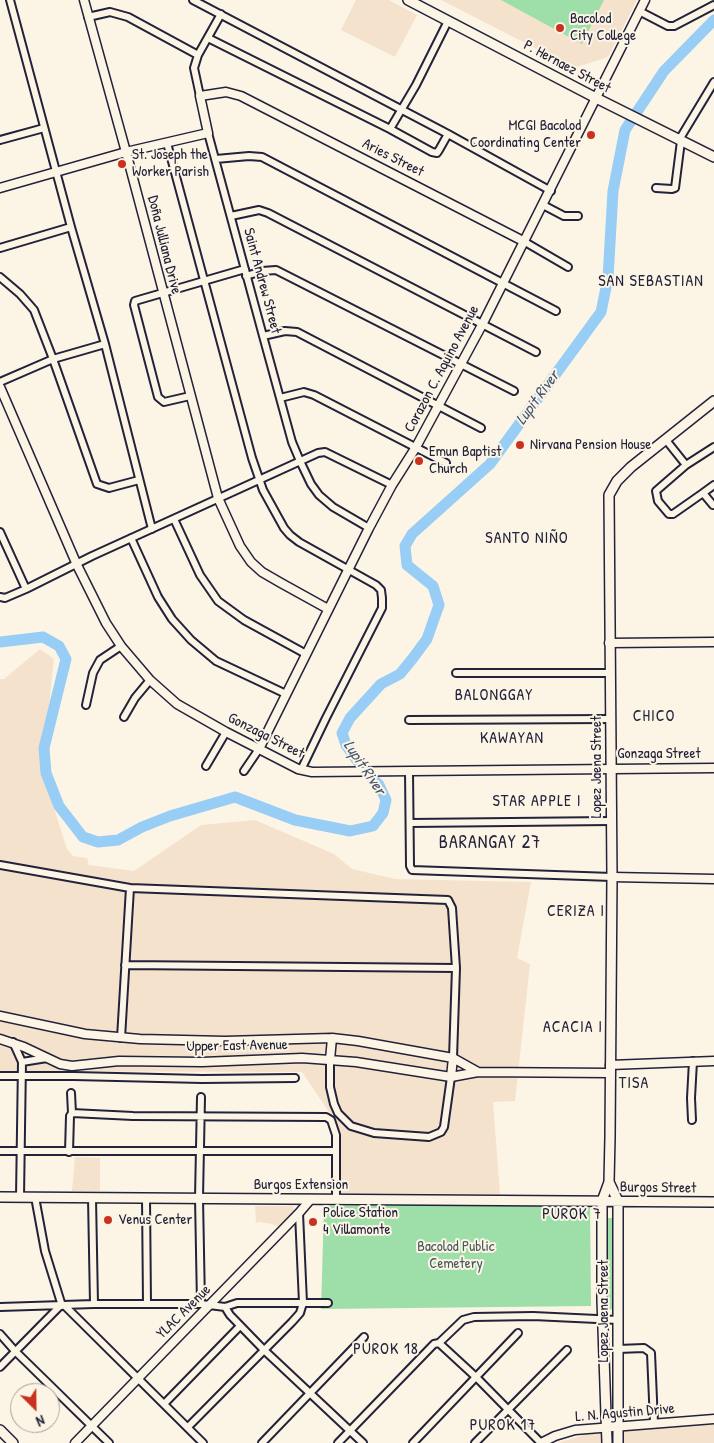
<!DOCTYPE html>
<html>
<head>
<meta charset="utf-8">
<style>
  body { margin:0 }
  #map { position:relative; width:714px; height:1443px; overflow:hidden; background:#fcf5e5; font-family:"Patrick Hand",sans-serif }
  canvas { display:block }
  .north { position:absolute; left:10px; top:1383px; width:50px; height:50px; box-sizing:border-box; background:#fcf5e5; border:1px solid #a5a1a1; border-radius:50%; rotate:157deg; font-size:14px; font-weight:700; line-height:20px; text-align:center; color:#22223b }
  .north::after { content:''; display:block; margin:auto; width:18px; height:22px; background:#c8321e; clip-path:polygon(50% 0,100% 100%,50% 72%,0 100%) }
</style>
</head>
<body>
<div id="map">
<canvas width="714" height="1443"></canvas>
<div class="north">N</div>
</div>
<script>
const context = document.querySelector('canvas').getContext('2d');
context.lineJoin = 'round';
function fillPath(path, color) {
  context.fillStyle = color;
  context.fill(path, 'evenodd');
}
function poly(rows) {
  const path = new Path2D();
  for (const r of rows) {
    path.moveTo(r[0], r[1]);
    for (let i = 2; i < r.length; i += 2) path.lineTo(r[i], r[i + 1]);
  }
  return path;
}
function trace(path, color, width, dash) {
  context.strokeStyle = color;
  context.lineWidth = width;
  context.lineCap = dash ? 'butt' : 'round';
  context.setLineDash(dash || []);
  context.stroke(path);
}
function label(font, color, halo, rows, align = 'center') {
  context.font = font + ' "Patrick Hand",sans-serif';
  context.lineWidth = 4;
  context.setLineDash([]);
  context.textBaseline = 'middle';
  context.strokeStyle = halo;
  context.fillStyle = color;
  for (const [text, x, y, turn = 0] of rows) {
    context.save();
    context.translate(x, y);
    context.rotate((+turn || 0) * Math.PI / 180);
    context.textAlign = isNaN(turn) ? turn : align;
    if (halo) context.strokeText(text, 0, 0);
    context.fillText(text, 0, 0);
    context.restore();
  }
}
fillPath(poly([
  [356,0,389,0,417,15,395,57,341,30],
  [441,0,637,0,608,57,574,68],
  [40,649,54,659,49,705,41,748,43,774,67,849,73,856,87,858,89,865,134,871,201,825,255,820,334,854,352,869,395,879,531,882,517,958,530,964,515,1101,493,1102,500,1194,337,1193,337,1124,302,1072,0,1071,0,679,4,679],
  [75,1157,100,1158,100,1191,72,1191],
  [255,1206,293,1206,295,1213,281,1227,272,1224,260,1222,256,1223],
  [714,1424,714,1443,557,1443,596,1431]
]), '#f4e2cc');
fillPath(poly([
  [501,0,604,0,582,44],
  [590,1203,591,1306,321,1309,324,1206],
  [603,1218,614,1218,614,1307,610,1310,605,1307]
]), '#9ddea9');
trace(poly([
  [0,642,43,637,59,646,66,659,44,748,46,773,59,806,83,837,98,842,118,840,142,827,170,816,235,797,295,820,350,831,373,826,383,813,386,800,379,785,364,770,346,745,342,733,350,718,381,684,400,674,413,658,427,639,434,619,439,605,433,586,407,565,405,546,412,534,490,464,601,312,608,278,613,191,625,130,664,71,714,20]
]), '#98cdf6', 11);
const minor = poly([
  [10,0,71,227,105,344,152,529],
  [193,0,448,134,551,191],
  [639,11,668,26,674,26,714,5],
  [88,17,110,12,128,17,198,55],
  [208,38,390,129,432,152,437,153,439,150,448,134],
  [200,96,194,68,198,55,221,14],
  [390,129,416,85,448,21],
  [208,133,263,336,292,442,300,461,311,484,319,495,333,507,369,528],
  [0,140,44,128],
  [679,140,714,82],
  [167,143,252,458,263,490,284,528,290,535,299,542,376,585,381,590,382,598,382,608,326,718,301,770],
  [216,159,249,156,262,157,556,311],
  [656,188,672,189,675,188,681,141],
  [543,205,564,216,578,216],
  [231,216,259,210,268,213,536,352],
  [525,242,568,267],
  [0,248,71,227],
  [246,276,262,271,276,270,514,391],
  [0,277,20,294,34,310,53,359,97,484,109,488,139,480],
  [263,336,285,331,297,332,481,428],
  [0,382,53,359,105,344],
  [190,396,164,402,158,397,134,305,135,301,245,269],
  [280,398,304,392,314,395,446,463],
  [666,440,686,465,714,447],
  [686,465,656,491,658,501,669,514,673,514,703,493],
  [713,505,703,493,714,485],
  [174,519,200,575,218,601,244,620,306,654],
  [0,532,26,589],
  [131,538,158,597,172,619,191,640,216,661,286,694],
  [0,597,5,598,26,589,92,556,318,453,325,452,392,485],
  [456,673,610,673],
  [86,705,93,673,100,660,121,646],
  [124,717,135,698,150,680],
  [409,720,611,719],
  [206,766,226,732],
  [244,771,259,749],
  [409,771,410,866,412,870,612,877],
  [410,823,611,821],
  [0,865,130,888,448,900,452,908,456,968,453,1058],
  [125,965,456,968],
  [121,1038,130,888],
  [13,1042,22,1062,20,1197],
  [330,1060,330,1087,334,1104,338,1113,351,1126,374,1133,429,1137,441,1132,444,1127,451,1077],
  [22,1062,47,1058],
  [0,1076,74,1076,202,1079,295,1078],
  [71,1093,72,1113],
  [201,1097,199,1198,201,1304],
  [692,1120,691,1098,693,1061],
  [0,1151,336,1151],
  [69,1152,70,1116,72,1113,133,1116,326,1117,331,1120,336,1135,336,1199],
  [35,1197,45,1251,62,1306],
  [92,1198,94,1304],
  [146,1198,147,1304],
  [65,1306,203,1443],
  [0,1307,94,1304,201,1304,225,1307,237,1303,303,1303,299,1213],
  [225,1307,230,1315,264,1350,363,1443],
  [0,1334,15,1351,109,1443],
  [439,1343,477,1378,541,1443],
  [618,1349,644,1348,651,1353,654,1423],
  [0,1367,60,1306],
  [164,1404,240,1326],
  [188,1427,292,1322,300,1313,303,1303,328,1303],
  [262,1443,364,1337],
  [338,1443,434,1344,439,1343,463,1320,474,1317,533,1316,618,1320],
  [413,1443,518,1333],
  [475,1443,567,1350]
]);
const tertiary = poly([
  [84,0,126,152,218,498,240,546,251,562,262,572,281,583,328,609],
  [0,188,126,152,208,133,200,96,226,92,241,96,525,242],
  [0,387,77,565,106,623,121,646,150,680,177,704,226,732,298,769,312,772,714,768],
  [609,643,714,642],
  [259,749,369,528,392,485,416,447,482,325,645,0],
  [612,877,714,879],
  [0,1016,85,1034,140,1039,225,1041,332,1038,358,1041,453,1058,478,1072],
  [0,1039,24,1047,60,1064,72,1066,119,1061,202,1062,302,1058,356,1062,451,1077,478,1072,610,1073],
  [330,1060,332,1038],
  [610,1065,714,1061],
  [451,1077,453,1058],
  [75,1443,299,1213,311,1199],
  [541,1443,555,1436,575,1430,714,1419]
]);
const secondary = poly([
  [408,0,596,98,714,157],
  [609,1182,618,1201,618,1443],
  [0,1197,714,1202],
  [0,1430,13,1443],
  [607,1443,602,1300,602,1201,609,1182,610,1137,612,877,609,495,617,481,631,467,714,401]
]);
trace(minor, '#22223b', 10);
trace(tertiary, '#22223b', 11);
trace(secondary, '#22223b', 12);
trace(minor, '#fcf5e5', 6);
trace(tertiary, '#fcf5e5', 8);
trace(secondary, '#fcf5e5', 9);
for (const [x, y, r, color] of [
  [560,28,5,"#c8321e"],
  [591,135,5,"#c8321e"],
  [122,164,5,"#c8321e"],
  [520,445,5,"#c8321e"],
  [419,461,5,"#c8321e"],
  [108,1220,5,"#c8321e"],
  [313,1222,5,"#c8321e"]
]) {
  const dot = new Path2D();
  dot.arc(x, y, r, 0, 2 * Math.PI);
  context.fillStyle = color;
  context.fill(dot);
  trace(dot, '#fcf5e5', 2);
}
label('15px', '#22223b', '#fcf5e5', [
  ["Bacolod",570,19],
  ["City College",570,36],
  ["MCGI Bacolod",581,126,"right"],
  ["Coordinating Center",581,143,"right"],
  ["St. Joseph the",132,155],
  ["Worker Parish",132,172],
  ["Nirvana Pension House",530,445],
  ["Emun Baptist",429,452],
  ["Church",429,469],
  ["Police Station",323,1213],
  ["4 Villamonte",323,1230],
  ["Venus Center",118,1220]
], 'left');
label('15px', '#22223b', '#fcf5e5', [
  ["P. Hernaez Street",567,67,28],
  ["Aries Street",393,158,27],
  ["Doña Julliana Drive",164,245,76],
  ["Saint Andrew Street",262,281,75],
  ["Corazon C. Aquino Avenue",442,369,-62],
  ["Gonzaga Street",266,736,27],
  ["Gonzaga Street",659,754],
  ["Lopez Jaena Street",597,767,-90],
  ["Upper East Avenue",237,1046,-1],
  ["Burgos Extension",301,1185],
  ["Burgos Street",658,1188,1],
  ["Lopez Jaena Street",604,1311,-90],
  ["YLAC Avenue",184,1312,-45],
  ["L. N. Agustin Drive",625,1413,-5]
]);
label('15px', '#475a5c', '#fcf5e5', [
  ["Bacolod Public",456,1247],
  ["Cemetery",456,1264]
]);
context.letterSpacing = '1px';
label('16px', '#22223b', '#fcf5e5', [
  ["SAN SEBASTIAN",651,282],
  ["SANTO NIÑO",527,539],
  ["BALONGGAY",494,696],
  ["CHICO",654,717],
  ["KAWAYAN",512,739],
  ["STAR APPLE I",537,802],
  ["CERIZA I",576,912],
  ["ACACIA I",573,1028],
  ["TISA",634,1084],
  ["PUROK 7",572,1215],
  ["PUROK 18",386,1350],
  ["PUROK 17",503,1426]
]);
context.letterSpacing = '0px';
label('italic 16px', '#455573', '#fcf5e5', [
  ["Lupit River",538,398,-54],
  ["Lupit River",364,768,56]
]);
context.letterSpacing = '1px';
label('18px', '#22223b', '#fcf5e5', [
  ["BARANGAY 27",490,843]
]);
context.letterSpacing = '0px';
</script>
</body>
</html>
